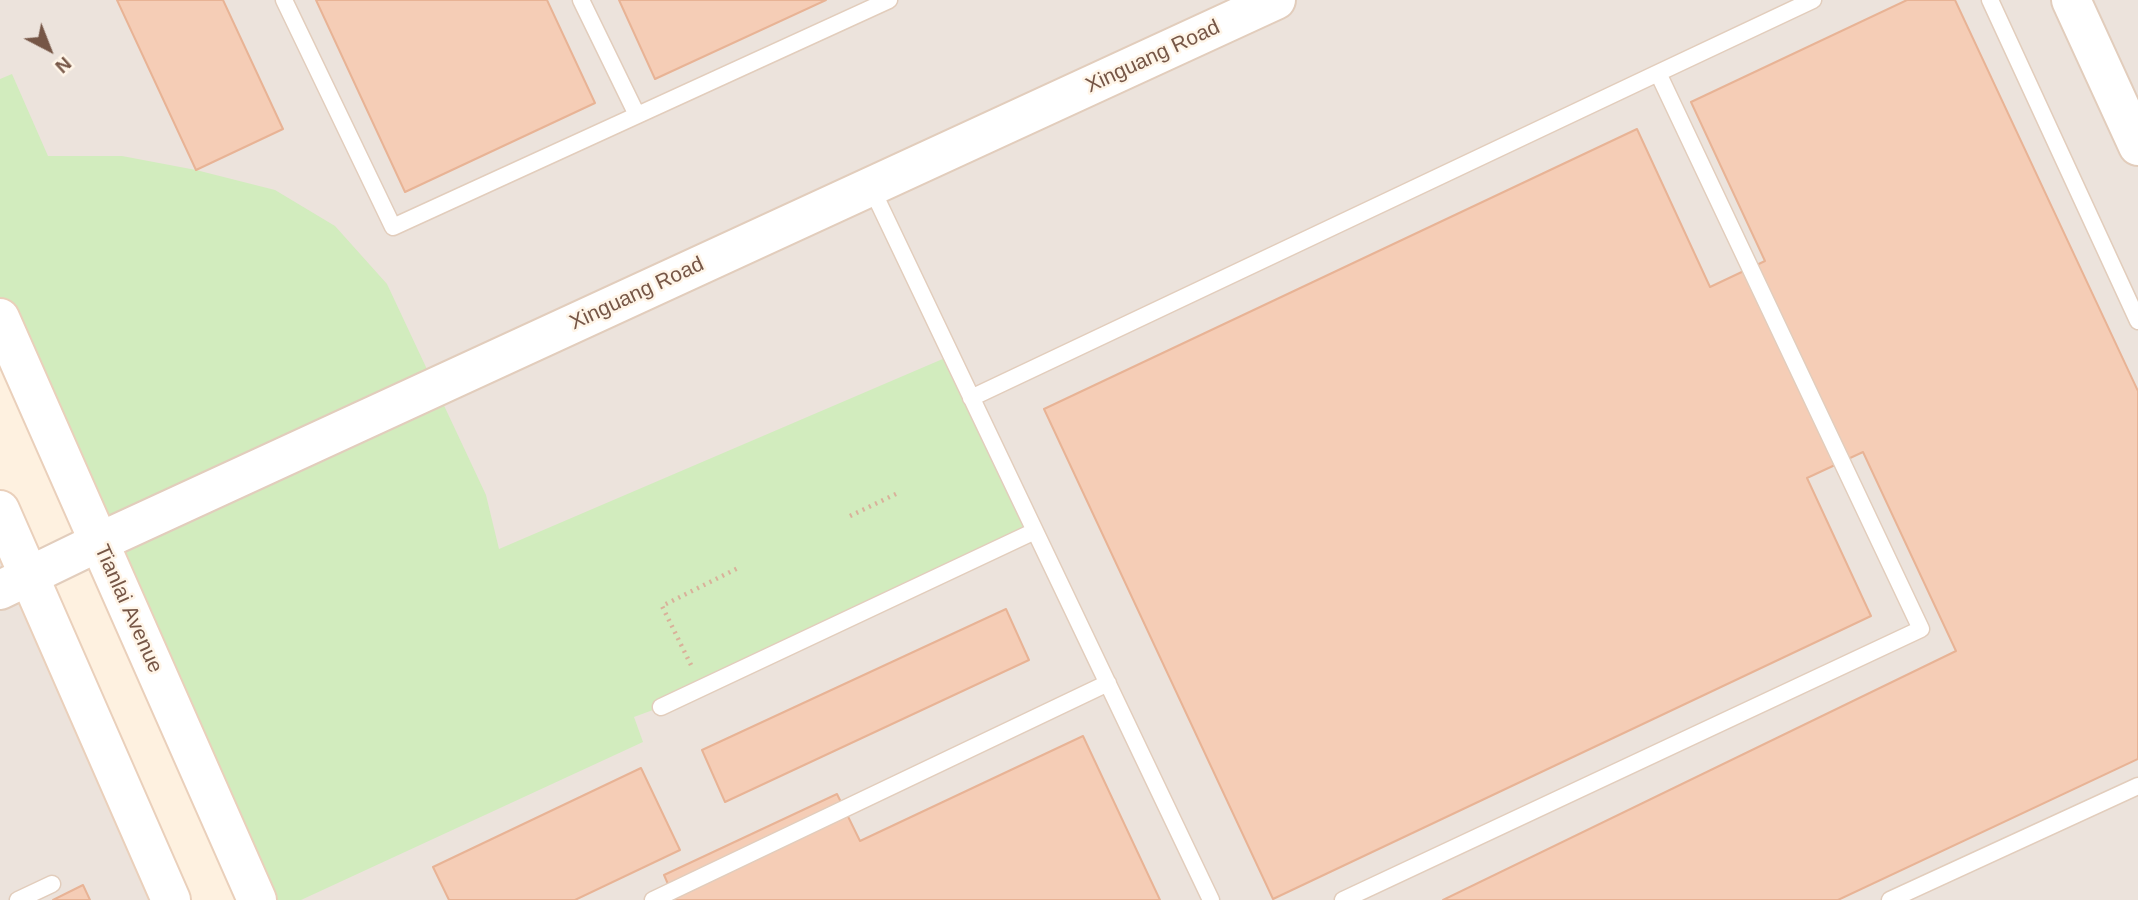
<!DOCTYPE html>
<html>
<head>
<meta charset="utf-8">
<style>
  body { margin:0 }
  #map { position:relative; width:2138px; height:900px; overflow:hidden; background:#fef1e0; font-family:Helvetica,sans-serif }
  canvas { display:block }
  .north { position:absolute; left:14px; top:14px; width:70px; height:70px; -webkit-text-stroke:5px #fff5e8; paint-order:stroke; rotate:138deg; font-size:19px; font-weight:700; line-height:28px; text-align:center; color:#765646 }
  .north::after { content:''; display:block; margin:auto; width:24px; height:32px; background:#765646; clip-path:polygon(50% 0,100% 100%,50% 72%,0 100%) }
</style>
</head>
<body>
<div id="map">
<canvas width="2138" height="900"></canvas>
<div class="north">N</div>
</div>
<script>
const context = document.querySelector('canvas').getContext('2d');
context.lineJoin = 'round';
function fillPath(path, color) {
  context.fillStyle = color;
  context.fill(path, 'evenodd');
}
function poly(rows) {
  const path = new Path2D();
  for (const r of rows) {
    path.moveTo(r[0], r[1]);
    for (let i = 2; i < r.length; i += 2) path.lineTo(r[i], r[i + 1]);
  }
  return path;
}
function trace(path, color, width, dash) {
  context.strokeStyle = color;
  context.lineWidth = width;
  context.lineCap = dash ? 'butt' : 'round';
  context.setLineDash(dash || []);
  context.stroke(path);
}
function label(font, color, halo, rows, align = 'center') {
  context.font = font + ' Helvetica,sans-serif';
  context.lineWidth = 5;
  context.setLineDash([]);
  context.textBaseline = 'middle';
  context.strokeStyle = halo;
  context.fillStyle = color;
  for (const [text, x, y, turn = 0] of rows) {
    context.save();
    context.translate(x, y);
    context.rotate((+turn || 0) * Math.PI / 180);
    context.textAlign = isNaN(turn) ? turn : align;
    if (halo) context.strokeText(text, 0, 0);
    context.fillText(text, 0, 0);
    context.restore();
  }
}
fillPath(poly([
  [0,0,2138,0,2138,900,257,900,0,318],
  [0,509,171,900,0,900]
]), '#ece3dc');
fillPath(poly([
  [12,74,48,156,122,156,196,170,275,190,335,226,387,284,486,495,499,549,952,355,1035,531,661,707,634,717,643,742,301,900,257,900,0,318,0,79]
]), '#d2ecbe');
const building = poly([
  [117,0,223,0,283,129,196,170,117,0],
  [316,0,547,0,595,103,405,192,316,0],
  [619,0,826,0,655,79,619,0],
  [1907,0,1955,0,2138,391,2138,759,1838,900,1443,900,1956,651,1863,452,1807,478,1871,616,1273,899,1044,409,1637,129,1710,287,1765,261,1691,102,1907,0],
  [1006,609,1029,660,725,802,702,750,1006,609],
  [1083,736,1160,900,675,900,664,875,837,794,860,841,1083,736],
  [641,768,680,850,575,900,449,900,433,867,641,768],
  [83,885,90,900,53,900,83,885]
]);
fillPath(building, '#f5cdb6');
trace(building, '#e8b395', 2);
const service = poly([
  [284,0,393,227,889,0],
  [581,0,637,115],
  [1990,0,2138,321],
  [1658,73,1813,0],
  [871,187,1211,900],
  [971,398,1658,73,1921,629,1343,900],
  [661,707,1035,531],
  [18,900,52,884],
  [653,900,1108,683],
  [1890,900,2138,786]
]);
const tertiary = poly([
  [2071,0,2138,146],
  [0,590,99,542,1276,0]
]);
const secondary = poly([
  [0,318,257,900],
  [0,510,171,900]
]);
trace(service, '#e2cdbc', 19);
trace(tertiary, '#e2cdbc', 42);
trace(secondary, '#ead0bb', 42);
trace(poly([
  [850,516,900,492],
  [691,665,662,606,740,567]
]), '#d9b19a', 4.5, [2, 5]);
trace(service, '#fff', 16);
trace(tertiary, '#fff', 38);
trace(secondary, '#fff', 38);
label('21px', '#765646', '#fff5e8', [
  ["Xinguang Road",1153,57,-25],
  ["Xinguang Road",637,294,-25],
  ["Tianlai Avenue",128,609,66]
]);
</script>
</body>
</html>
